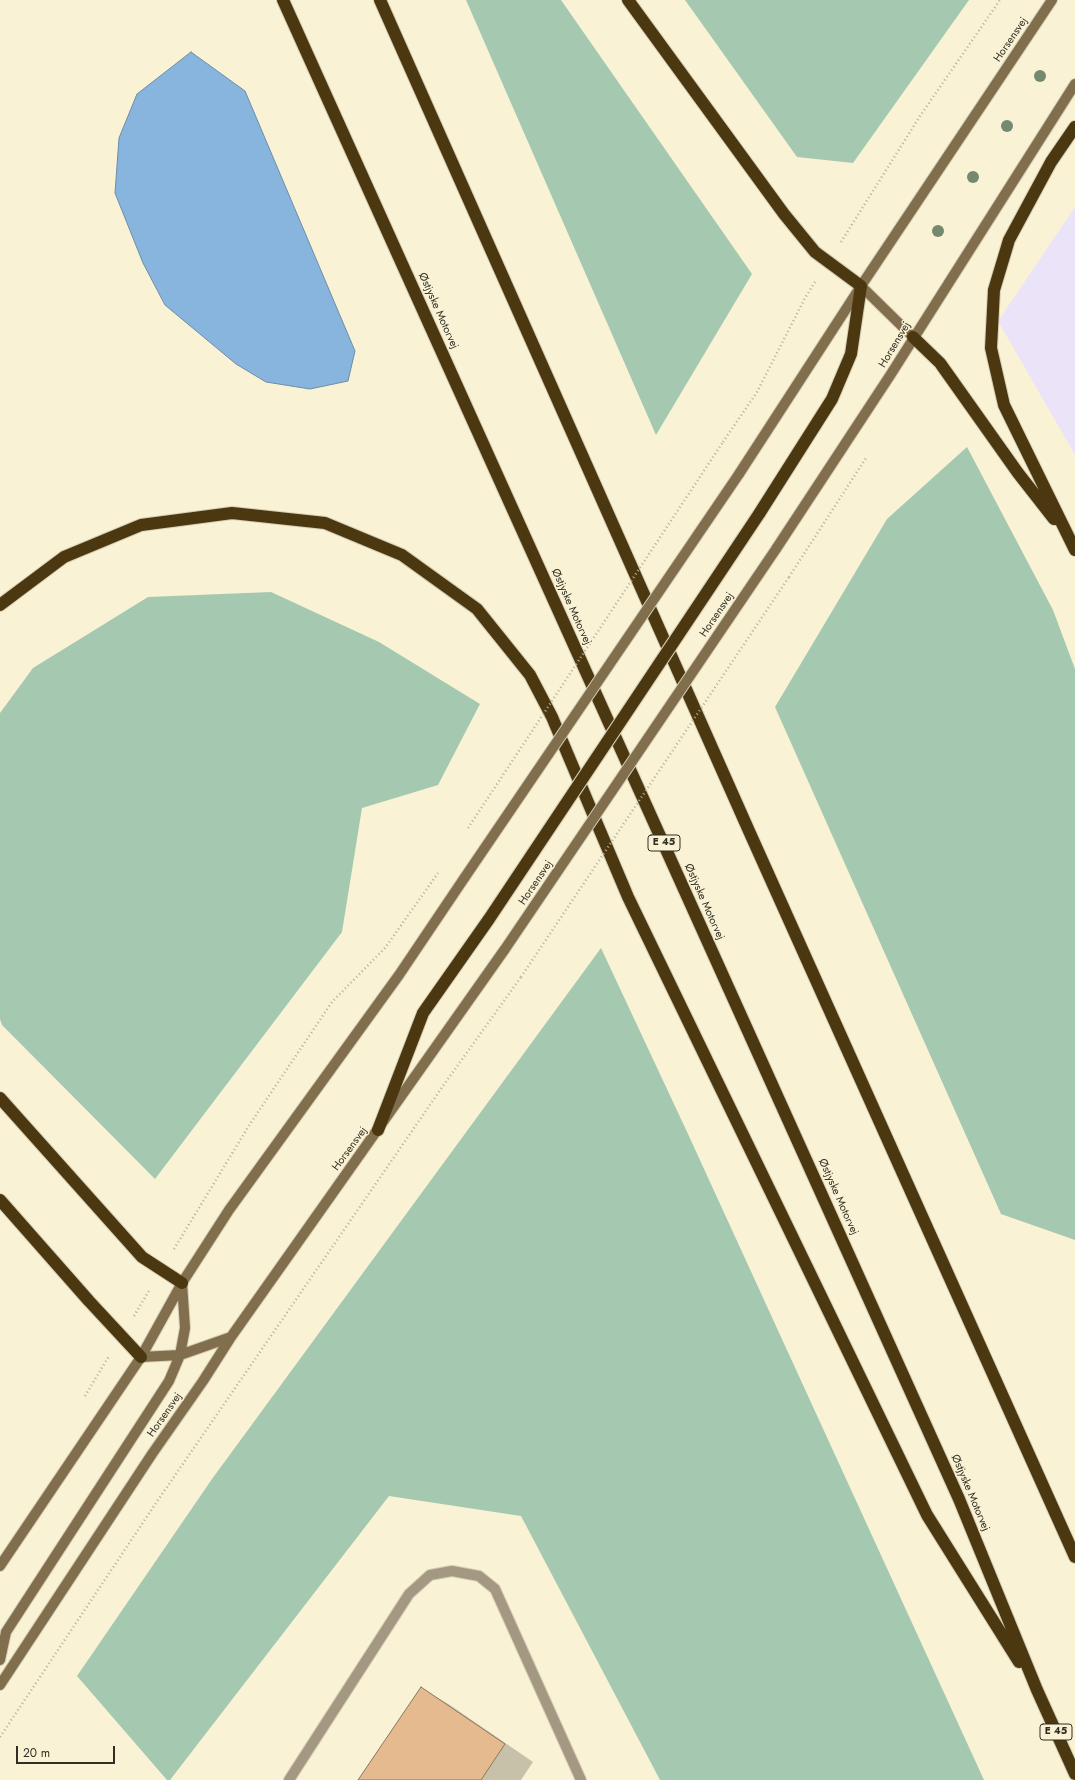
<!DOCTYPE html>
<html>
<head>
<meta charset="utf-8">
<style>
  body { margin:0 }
  #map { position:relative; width:1075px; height:1780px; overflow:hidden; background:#faf2d5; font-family:Jost,sans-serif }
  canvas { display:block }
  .scale { position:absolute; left:16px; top:1746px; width:99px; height:18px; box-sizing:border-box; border:2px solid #312e23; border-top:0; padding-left:5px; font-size:12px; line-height:14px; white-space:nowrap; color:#312e23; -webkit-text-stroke:3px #faf2d5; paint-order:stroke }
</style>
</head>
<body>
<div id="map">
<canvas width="1075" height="1780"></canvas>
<div class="scale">20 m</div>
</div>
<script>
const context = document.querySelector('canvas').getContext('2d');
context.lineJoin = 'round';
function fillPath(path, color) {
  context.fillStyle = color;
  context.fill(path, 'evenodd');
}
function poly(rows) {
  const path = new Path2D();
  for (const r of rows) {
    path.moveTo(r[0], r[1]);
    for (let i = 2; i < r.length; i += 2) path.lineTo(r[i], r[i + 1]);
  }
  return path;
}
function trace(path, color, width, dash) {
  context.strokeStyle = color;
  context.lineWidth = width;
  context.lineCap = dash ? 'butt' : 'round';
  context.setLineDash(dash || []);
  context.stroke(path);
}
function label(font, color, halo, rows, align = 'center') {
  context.font = font + ' Jost,sans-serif';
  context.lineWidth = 3;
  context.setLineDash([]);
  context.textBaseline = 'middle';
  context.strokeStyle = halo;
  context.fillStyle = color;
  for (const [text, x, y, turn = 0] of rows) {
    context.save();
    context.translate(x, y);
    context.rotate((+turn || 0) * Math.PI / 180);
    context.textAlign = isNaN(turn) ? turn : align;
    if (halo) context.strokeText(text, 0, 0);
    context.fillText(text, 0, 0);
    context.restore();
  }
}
fillPath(poly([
  [1075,207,1075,455,998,321]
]), '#ebe4f9');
fillPath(poly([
  [466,0,561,0,752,274,656,435],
  [685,0,969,0,853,163,797,157],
  [967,447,1053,610,1075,669,1075,1240,1001,1214,775,707,887,519],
  [271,592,379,642,480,704,438,785,362,808,342,932,155,1179,2,1025,0,1019,0,713,33,668,148,597],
  [601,948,688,1134,984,1780,660,1780,521,1516,389,1496,170,1780,167,1780,77,1676,212,1479]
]), '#a4c9b0');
const water = poly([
  [191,52,245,91,355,351,348,381,310,389,266,382,236,364,165,305,143,263,115,193,119,138,137,94,191,52]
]);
fillPath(water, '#88b5de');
trace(water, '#6e8ca6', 1);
fillPath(poly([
  [421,1688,450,1705,533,1762,521,1780,359,1780]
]), '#0003');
const building = poly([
  [421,1687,505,1744,481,1780,358,1780,421,1687]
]);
fillPath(building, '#e5ba8e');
trace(building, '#8a7661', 1);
const lane = poly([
  [289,1780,409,1594,430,1575,452,1571,479,1576,495,1589,581,1780]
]);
const secondary = poly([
  [861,286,913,337],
  [739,474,861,286,1052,0],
  [776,549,891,374,1075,84],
  [141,1357,180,1355,231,1337],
  [0,1566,141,1357,182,1283,229,1210,399,975,465,877],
  [0,1660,6,1632,169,1381,180,1355,185,1328,182,1283],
  [0,1685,152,1454,203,1381,231,1337,505,949]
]);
const highway = poly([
  [283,0,959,1499,1037,1690,1075,1774],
  [380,0,749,831,1075,1557],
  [628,0,784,214,815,252,861,286,851,354,832,399,759,514],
  [1075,127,1051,162,1009,240,994,290,991,348,1004,405,1075,550],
  [913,337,940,363,1018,473,1054,519],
  [0,605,64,557,141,525,232,513,325,523,402,555,477,609,530,675,552,717,628,897,927,1515,1019,1662],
  [0,1098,142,1257,182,1283],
  [378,1130,423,1013,489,919],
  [0,1200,89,1301,141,1357]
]);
trace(lane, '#d6cfb5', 12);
trace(secondary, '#d6cfb5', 12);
trace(highway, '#d6cfb5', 14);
trace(poly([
  [841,242,920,116,1000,0],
  [723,442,757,392,805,298,815,282],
  [789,577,866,458],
  [174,1249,250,1124,332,1002,385,948,438,873],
  [134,1316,150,1289],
  [85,1396,109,1356],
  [0,1737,156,1503,443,1086,521,977]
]), '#b4ae97', 2.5, [1, 3]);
trace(lane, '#a59883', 10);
trace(secondary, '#806e4d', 10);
trace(highway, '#4b3710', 12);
const secondaryBridge = poly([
  [465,877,739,474],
  [505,949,776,549]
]);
const highwayBridge = poly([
  [489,919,759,514]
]);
trace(secondaryBridge, '#d6cfb5', 12, []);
trace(highwayBridge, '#d6cfb5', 14, []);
trace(poly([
  [468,828,723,442],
  [521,977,789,577]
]), '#b4ae97', 2.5, [1, 3]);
trace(secondaryBridge, '#806e4d', 10);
trace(highwayBridge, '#4b3710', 12);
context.fillStyle = '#74896f';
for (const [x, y] of [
  [1040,76],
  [1007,126],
  [973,177],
  [938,231]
]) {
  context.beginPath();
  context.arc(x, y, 6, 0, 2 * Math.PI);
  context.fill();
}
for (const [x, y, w] of [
  [664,843,32],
  [1056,1732,32]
]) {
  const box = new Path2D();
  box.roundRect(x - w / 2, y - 8, w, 16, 3);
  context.fillStyle = '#faf2d5';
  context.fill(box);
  trace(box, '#312e23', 1);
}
label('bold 10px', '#312e23', null, [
  ["E 45",664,843],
  ["E 45",1056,1732]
]);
label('11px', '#312e23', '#faf2d5', [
  ["Horsensvej",1011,40,-56],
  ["Østjyske Motorvej",438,311,66],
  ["Horsensvej",895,345,-59],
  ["Østjyske Motorvej",571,607,66],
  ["Horsensvej",717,615,-56],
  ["Horsensvej",536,883,-56],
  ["Østjyske Motorvej",704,902,66],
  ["Horsensvej",350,1149,-54],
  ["Østjyske Motorvej",838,1197,66],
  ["Horsensvej",165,1415,-55],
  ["Østjyske Motorvej",970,1493,67]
]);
</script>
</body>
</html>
